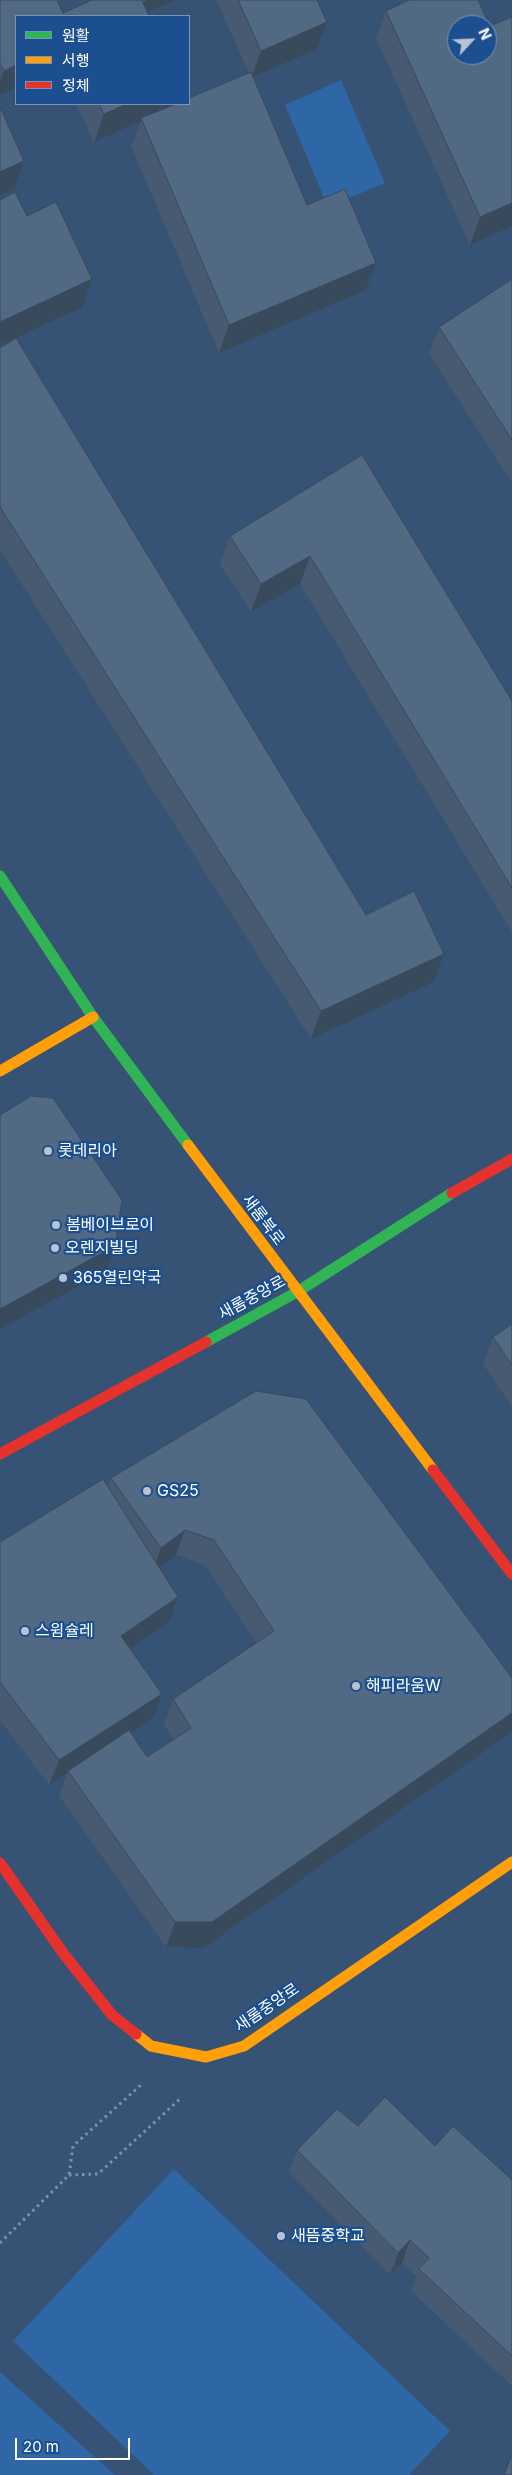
<!DOCTYPE html>
<html>
<head>
<meta charset="utf-8">
<style>
  body { margin:0 }
  #map { position:relative; width:512px; height:2475px; overflow:hidden; background:#365274; font-family:Inter,"Noto Sans KR",sans-serif }
  canvas { display:block }
  .legend { position:absolute; left:15px; top:15px; width:175px; height:90px; box-sizing:border-box; background:#1b4f8f; border:1px solid #7695bc; margin:0; padding:6px 9px; list-style:none; font-size:15px; color:#fff }
  .legend li { display:flex; align-items:center; gap:10px; height:25px }
  .legend b { width:25px; border:1px solid #7695bc }
  .north { position:absolute; left:447px; top:15px; width:50px; height:50px; box-sizing:border-box; background:#1b4f8f; border:1px solid #7695bc; border-radius:50%; rotate:65deg; font-size:14px; font-weight:700; line-height:20px; text-align:center; color:#fff }
  .north::after { content:''; display:block; margin:auto; width:18px; height:22px; background:#b9c2ce; clip-path:polygon(50% 0,100% 100%,50% 72%,0 100%) }
  .scale { position:absolute; left:15px; top:2438px; width:115px; height:22px; box-sizing:border-box; border:2px solid #fff; border-top:0; padding-left:6px; font-size:15px; line-height:18px; white-space:nowrap; color:#fff; -webkit-text-stroke:4px #1b4f8f; paint-order:stroke }
</style>
</head>
<body>
<div id="map">
<canvas width="512" height="2475"></canvas>
<ul class="legend">
<li><b style="height:6px;background:#30b455"></b>원활</li>
<li><b style="height:6px;background:#ff9f0a"></b>서행</li>
<li><b style="height:6px;background:#e5322d"></b>정체</li>
</ul>
<div class="north">N</div>
<div class="scale">20 m</div>
</div>
<script>
const context = document.querySelector('canvas').getContext('2d');
context.lineJoin = 'round';
function fillPath(path, color) {
  context.fillStyle = color;
  context.fill(path, 'evenodd');
}
function poly(rows) {
  const path = new Path2D();
  for (const r of rows) {
    path.moveTo(r[0], r[1]);
    for (let i = 2; i < r.length; i += 2) path.lineTo(r[i], r[i + 1]);
  }
  return path;
}
function trace(path, color, width, dash) {
  context.strokeStyle = color;
  context.lineWidth = width;
  context.lineCap = dash ? 'butt' : 'round';
  context.setLineDash(dash || []);
  context.stroke(path);
}
function label(font, color, halo, rows, align = 'center') {
  context.font = font + ' Inter,"Noto Sans KR",sans-serif';
  context.lineWidth = 4.5;
  context.setLineDash([]);
  context.textBaseline = 'middle';
  context.strokeStyle = halo;
  context.fillStyle = color;
  for (const [text, x, y, turn = 0] of rows) {
    context.save();
    context.translate(x, y);
    context.rotate((+turn || 0) * Math.PI / 180);
    context.textAlign = isNaN(turn) ? turn : align;
    if (halo) context.strokeText(text, 0, 0);
    context.fillText(text, 0, 0);
    context.restore();
  }
}
fillPath(poly([
  [341,80,385,183,328,207,285,105],
  [174,2169,450,2431,409,2475,154,2475,13,2341],
  [0,2372,115,2475,0,2475]
]), '#2f66a5');
trace(poly([
  [69,2175,98,2174,181,2098],
  [0,2243,69,2175,73,2146,142,2084]
]), '#7d92a8', 3, [2.5, 4]);
trace(poly([
  [0,876,93,1017,188,1145],
  [206,1342,297,1292,452,1193]
]), '#30b455', 11);
trace(poly([
  [0,1071,93,1017],
  [188,1145,433,1470],
  [136,2034,151,2046,206,2057,244,2046,512,1862]
]), '#ff9f0a', 11);
trace(poly([
  [452,1193,512,1159],
  [0,1454,206,1342],
  [433,1470,512,1574],
  [0,1863,63,1953,112,2015,136,2034]
]), '#e5322d', 11);
fillPath(poly([
  [0,0,63,13,92,0,176,0,148,12,16,16,0,95],
  [216,0,317,0,327,22,317,49,253,77,307,205,366,290,219,353,131,146,141,121,94,142,76,104,170,104,169,107,249,73],
  [386,11,512,226,470,245,376,38],
  [512,279,512,483,429,354,439,327],
  [0,348,366,915,444,954,434,982,311,1039,0,550],
  [362,455,512,701,512,932,300,584,251,612,220,564,230,536],
  [512,1324,512,1407,483,1364,493,1337],
  [111,1478,512,1678,203,1948,166,1947,59,1796,67,1774,49,1785,0,1720,0,1542,108,1487],
  [176,1555,205,1565,256,1643,173,1699,164,1725,174,1739,147,1757,131,1733,153,1719,162,1694,130,1648,169,1622,159,1568],
  [358,2126,435,2146,512,2180,512,2386,411,2291,416,2276,402,2263,390,2275,289,2172,297,2150]
]), '#475a72');
fillPath(poly([
  [145,0,176,0,139,16],
  [327,22,317,49,251,78,261,51],
  [16,65,16,88,0,95,0,80,4,71],
  [127,104,170,104,168,108,141,118,141,121,94,142,104,114],
  [24,161,14,189,0,195,0,172],
  [512,203,512,226,470,245,480,217],
  [376,263,366,290,219,353,229,325],
  [92,279,82,307,0,345,0,322],
  [310,556,300,584,251,612,261,584],
  [444,954,434,982,311,1039,321,1011],
  [115,1246,106,1271,0,1329,0,1309],
  [185,1530,176,1555,152,1573,161,1548],
  [178,1597,169,1622,112,1661,121,1636],
  [162,1694,153,1719,70,1772,68,1771,67,1774,49,1785,59,1760],
  [512,1713,512,1732,203,1948,166,1947,175,1922],
  [410,2240,402,2263,390,2275,398,2253]
]), '#394a5c');
const building = poly([
  [0,0,57,0,63,13,92,0,142,0,149,16,16,16,16,65,4,71,0,63,0,0],
  [238,0,317,0,327,22,261,51,238,0],
  [409,0,478,0,490,26,512,17,512,203,480,217,386,11,409,0],
  [457,25,487,25,487,55,457,55,457,25],
  [251,72,307,205,345,189,376,263,229,325,141,118,176,104,189,104,189,98,251,72],
  [99,104,127,104,104,114,99,104],
  [0,107,24,161,0,172,0,107],
  [15,192,27,216,56,202,92,279,0,322,0,200,15,192],
  [512,279,512,440,439,327,512,279],
  [16,338,366,915,414,891,444,954,321,1011,0,507,0,348,16,338],
  [362,455,512,701,512,888,310,556,261,584,230,536,362,455],
  [31,1096,53,1098,122,1200,115,1246,0,1309,0,1115,31,1096],
  [512,1324,512,1365,493,1337,512,1324],
  [256,1391,306,1399,512,1678,512,1713,212,1922,175,1922,68,1771,129,1730,147,1757,191,1728,173,1699,274,1631,214,1540,185,1530,161,1548,111,1478,256,1391],
  [103,1479,178,1597,121,1636,162,1694,59,1760,0,1682,0,1542,103,1479],
  [385,2097,435,2146,453,2126,512,2180,512,2356,419,2269,429,2258,410,2240,398,2253,297,2150,337,2109,358,2126,385,2097],
  [512,2454,512,2475,504,2475,512,2454]
]);
fillPath(building, '#526984');
trace(building, '#394a5c', 1);
for (const [x, y, r, color] of [
  [48,1151,5,"#b9c2ce"],
  [56,1225,5,"#b9c2ce"],
  [55,1248,5,"#b9c2ce"],
  [63,1278,5,"#b9c2ce"],
  [147,1491,5,"#b9c2ce"],
  [25,1631,5,"#b9c2ce"],
  [356,1686,5,"#b9c2ce"],
  [281,2236,5,"#b9c2ce"]
]) {
  const dot = new Path2D();
  dot.arc(x, y, r, 0, 2 * Math.PI);
  context.fillStyle = color;
  context.fill(dot);
  trace(dot, '#1b4f8f', 2);
}
label('16px', '#fff', '#1b4f8f', [
  ["롯데리아",58,1151],
  ["봄베이브로이",66,1225],
  ["오렌지빌딩",65,1248],
  ["365열린약국",73,1278],
  ["GS25",157,1491],
  ["스윔슐레",35,1631],
  ["해피라움W",366,1686],
  ["새뜸중학교",291,2236]
], 'left');
label('16px', '#fff', '#1b4f8f', [
  ["새롬북로",263,1220,53],
  ["새롬중앙로",252,1298,-29],
  ["새롬중앙로",267,2008,-34]
]);
</script>
</body>
</html>
